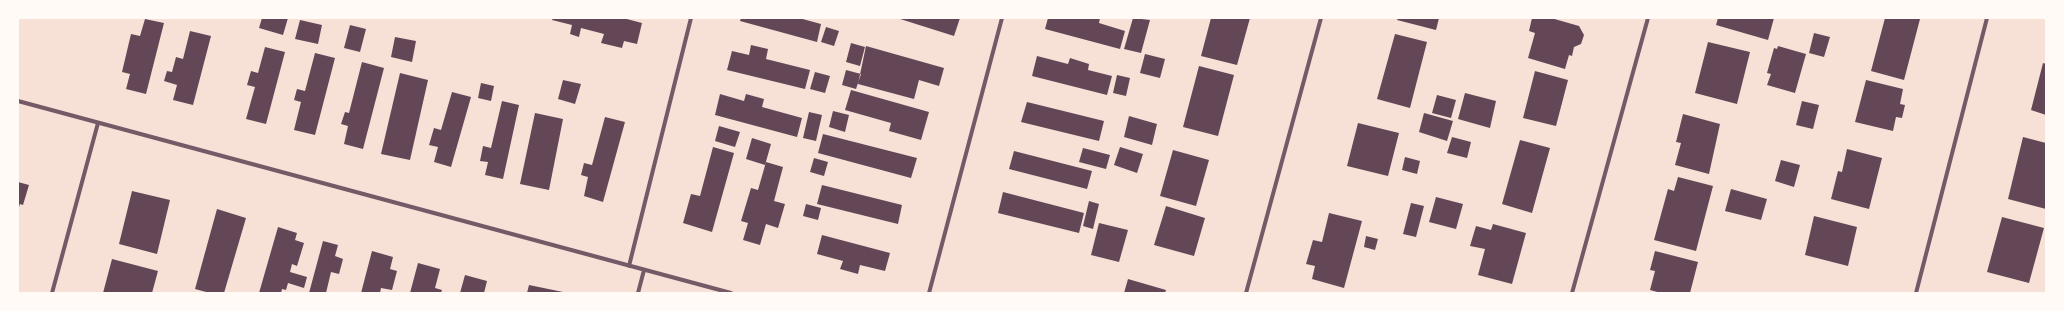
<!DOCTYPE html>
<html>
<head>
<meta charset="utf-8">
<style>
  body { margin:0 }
  #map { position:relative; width:2064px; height:311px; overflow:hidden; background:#f7e1d7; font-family:Arial,sans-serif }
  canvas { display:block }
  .frame { position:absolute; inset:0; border:19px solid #fffaf5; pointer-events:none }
</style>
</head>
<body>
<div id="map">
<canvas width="2064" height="311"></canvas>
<div class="frame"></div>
</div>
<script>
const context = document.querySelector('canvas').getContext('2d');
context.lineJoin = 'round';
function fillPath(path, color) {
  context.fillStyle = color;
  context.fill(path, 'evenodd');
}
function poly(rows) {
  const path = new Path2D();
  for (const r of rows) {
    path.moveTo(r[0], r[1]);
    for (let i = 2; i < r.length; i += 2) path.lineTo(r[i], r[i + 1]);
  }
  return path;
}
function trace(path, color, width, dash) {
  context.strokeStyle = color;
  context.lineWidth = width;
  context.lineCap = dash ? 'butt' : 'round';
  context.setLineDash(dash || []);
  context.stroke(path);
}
fillPath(poly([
  [262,18,288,18,283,35,259,28],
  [553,18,623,18,642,23,637,44,624,41,622,48,601,43,604,34,581,28,579,37,570,34,572,25,552,20],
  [741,18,799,18,821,24,817,42,740,21],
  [897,18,960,18,954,36],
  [1048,18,1100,18,1099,23,1125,31,1120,49,1045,29],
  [1133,18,1150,20,1141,53,1124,49],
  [1211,18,1250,18,1237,65,1201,56],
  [1398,18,1439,18,1436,30,1397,20],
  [1532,18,1551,18,1579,26,1584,35,1581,44,1574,47,1572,56,1569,55,1565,69,1528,58,1535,33,1529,31],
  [1718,18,1774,18,1768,40,1716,25],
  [1885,18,1920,19,1904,80,1871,71],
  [145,19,164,23,146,94,126,89,130,74,122,72,131,34,140,36],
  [300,20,322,25,318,44,295,39],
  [350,25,366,29,360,52,344,48],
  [826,27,839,31,834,46,821,42],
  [190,31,211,36,193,105,173,100,177,85,164,81,167,71,172,72,176,57,183,59],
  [1814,33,1830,37,1824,57,1809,53],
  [1395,34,1427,42,1410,108,1377,99],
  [395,37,416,41,412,62,391,57],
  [1708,42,1750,52,1737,104,1695,93],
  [851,43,865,47,860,66,846,62],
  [751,45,768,49,766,59,810,70,805,89,727,70,732,51,749,55],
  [866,46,944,68,939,86,919,80,914,99,858,84],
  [1778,46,1806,54,1795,93,1767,85,1771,74,1767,73,1774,48,1777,49],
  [265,47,285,52,266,124,246,119,255,87,247,85,251,71,258,73],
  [315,53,335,58,315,135,294,130,301,102,294,100,297,89,305,91],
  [1145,54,1165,59,1160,78,1140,73],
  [1037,56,1068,64,1070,58,1089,64,1088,70,1112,76,1107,95,1032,76],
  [362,62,384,68,363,149,344,144,348,126,341,124,345,112,349,113],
  [2043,63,2046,64,2046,115,2031,110],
  [1199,66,1234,75,1218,136,1183,127],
  [846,70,861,74,856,89,842,85],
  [1535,71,1568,80,1556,126,1523,118],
  [815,72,830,76,825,93,810,89],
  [400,73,428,80,410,160,381,154],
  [1117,75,1130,78,1126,96,1113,93],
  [563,80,581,84,575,104,558,99],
  [1866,80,1903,89,1900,104,1905,105,1902,118,1896,117,1893,131,1855,122],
  [481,83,494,86,491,101,478,98],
  [851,90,929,112,921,140,889,131,891,123,845,110],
  [452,92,471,97,451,167,434,162,438,147,429,145,434,128,441,130],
  [1465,93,1496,101,1490,128,1458,119],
  [720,94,744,101,746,94,764,99,762,107,802,118,797,137,715,115],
  [1437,95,1456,100,1451,118,1432,113],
  [502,101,519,105,503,179,485,175,488,162,480,161,483,146,491,148],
  [1802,101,1819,105,1813,129,1796,125],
  [1027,102,1104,121,1099,141,1021,122],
  [833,111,849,115,845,132,829,127],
  [809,112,822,115,816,141,803,138],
  [535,113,563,119,549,190,520,184],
  [1424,113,1453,121,1447,141,1419,132],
  [1683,114,1720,124,1709,174,1675,165,1681,143,1676,142],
  [1129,116,1157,124,1152,145,1124,137],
  [605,117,625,122,603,202,584,196,588,177,581,175,584,163,592,165],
  [1358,123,1399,133,1388,176,1347,166],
  [719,126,740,132,735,147,715,141],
  [823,134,917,158,911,178,818,153],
  [1452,137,1471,142,1467,158,1447,153],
  [2023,137,2046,143,2046,209,2008,199],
  [752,138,771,144,765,165,746,159],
  [1520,140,1550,148,1532,213,1502,204],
  [713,147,734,153,712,232,683,223,691,194,700,196],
  [1120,147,1143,154,1137,173,1114,165],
  [1083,148,1110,155,1106,169,1079,162],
  [1847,149,1882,158,1869,209,1831,199,1838,171,1842,172],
  [1173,150,1209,160,1196,206,1160,196],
  [1014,151,1092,171,1087,189,1009,169],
  [1405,157,1420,161,1417,174,1402,170],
  [814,158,828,162,824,176,810,172],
  [1781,160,1800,165,1794,187,1775,181],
  [766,162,783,167,774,201,785,204,778,228,766,224,760,245,743,240,748,223,741,221,751,188,758,190],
  [1678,177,1713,186,1696,251,1654,240,1668,189,1674,191],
  [18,182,29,185,23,205,20,204,18,210],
  [822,185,902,205,898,224,817,204],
  [1731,189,1767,199,1761,220,1725,211],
  [132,191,170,200,157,254,119,244],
  [1003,192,1084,213,1079,233,998,213],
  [1436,197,1463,204,1456,229,1429,222],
  [1089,201,1099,204,1093,229,1083,226],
  [1411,203,1424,206,1416,237,1403,234],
  [806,204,821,208,818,220,803,216],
  [1166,206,1205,218,1194,256,1154,245],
  [217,209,246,218,224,293,210,293,195,289],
  [1329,213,1362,221,1344,288,1312,279,1315,266,1306,264,1313,240,1322,242],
  [1814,216,1857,227,1848,266,1805,255],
  [2002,217,2044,228,2029,283,1987,272],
  [1099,223,1128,230,1119,262,1091,255],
  [1493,224,1526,233,1512,284,1478,275,1485,249,1470,246,1476,226,1491,230],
  [278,227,297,233,295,240,304,243,297,266,292,264,290,272,307,277,304,288,288,283,286,290,282,289,281,293,259,293],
  [822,235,890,253,885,271,860,265,858,274,840,269,843,261,817,254],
  [1366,236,1378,239,1375,250,1364,247],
  [323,241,338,245,335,256,343,259,339,274,331,272,326,293,309,293],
  [372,251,393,257,390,269,397,271,392,290,381,288,380,293,361,293],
  [1655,251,1698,262,1690,293,1661,293,1650,290,1655,271,1650,270],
  [112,259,158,271,152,293,103,293],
  [418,263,440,269,435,288,442,290,441,293,410,293],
  [465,275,487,281,484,293,460,293],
  [1128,279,1166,290,1165,293,1124,293],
  [529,285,563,292,562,293,527,293]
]), '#644757');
trace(poly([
  [18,101,731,293],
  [629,266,691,18],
  [52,293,98,123],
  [638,293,644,270],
  [929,293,1002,18],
  [1246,293,1321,18],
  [1572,293,1648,18],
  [1916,293,1987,18]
]), '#755966', 4);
</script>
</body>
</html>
